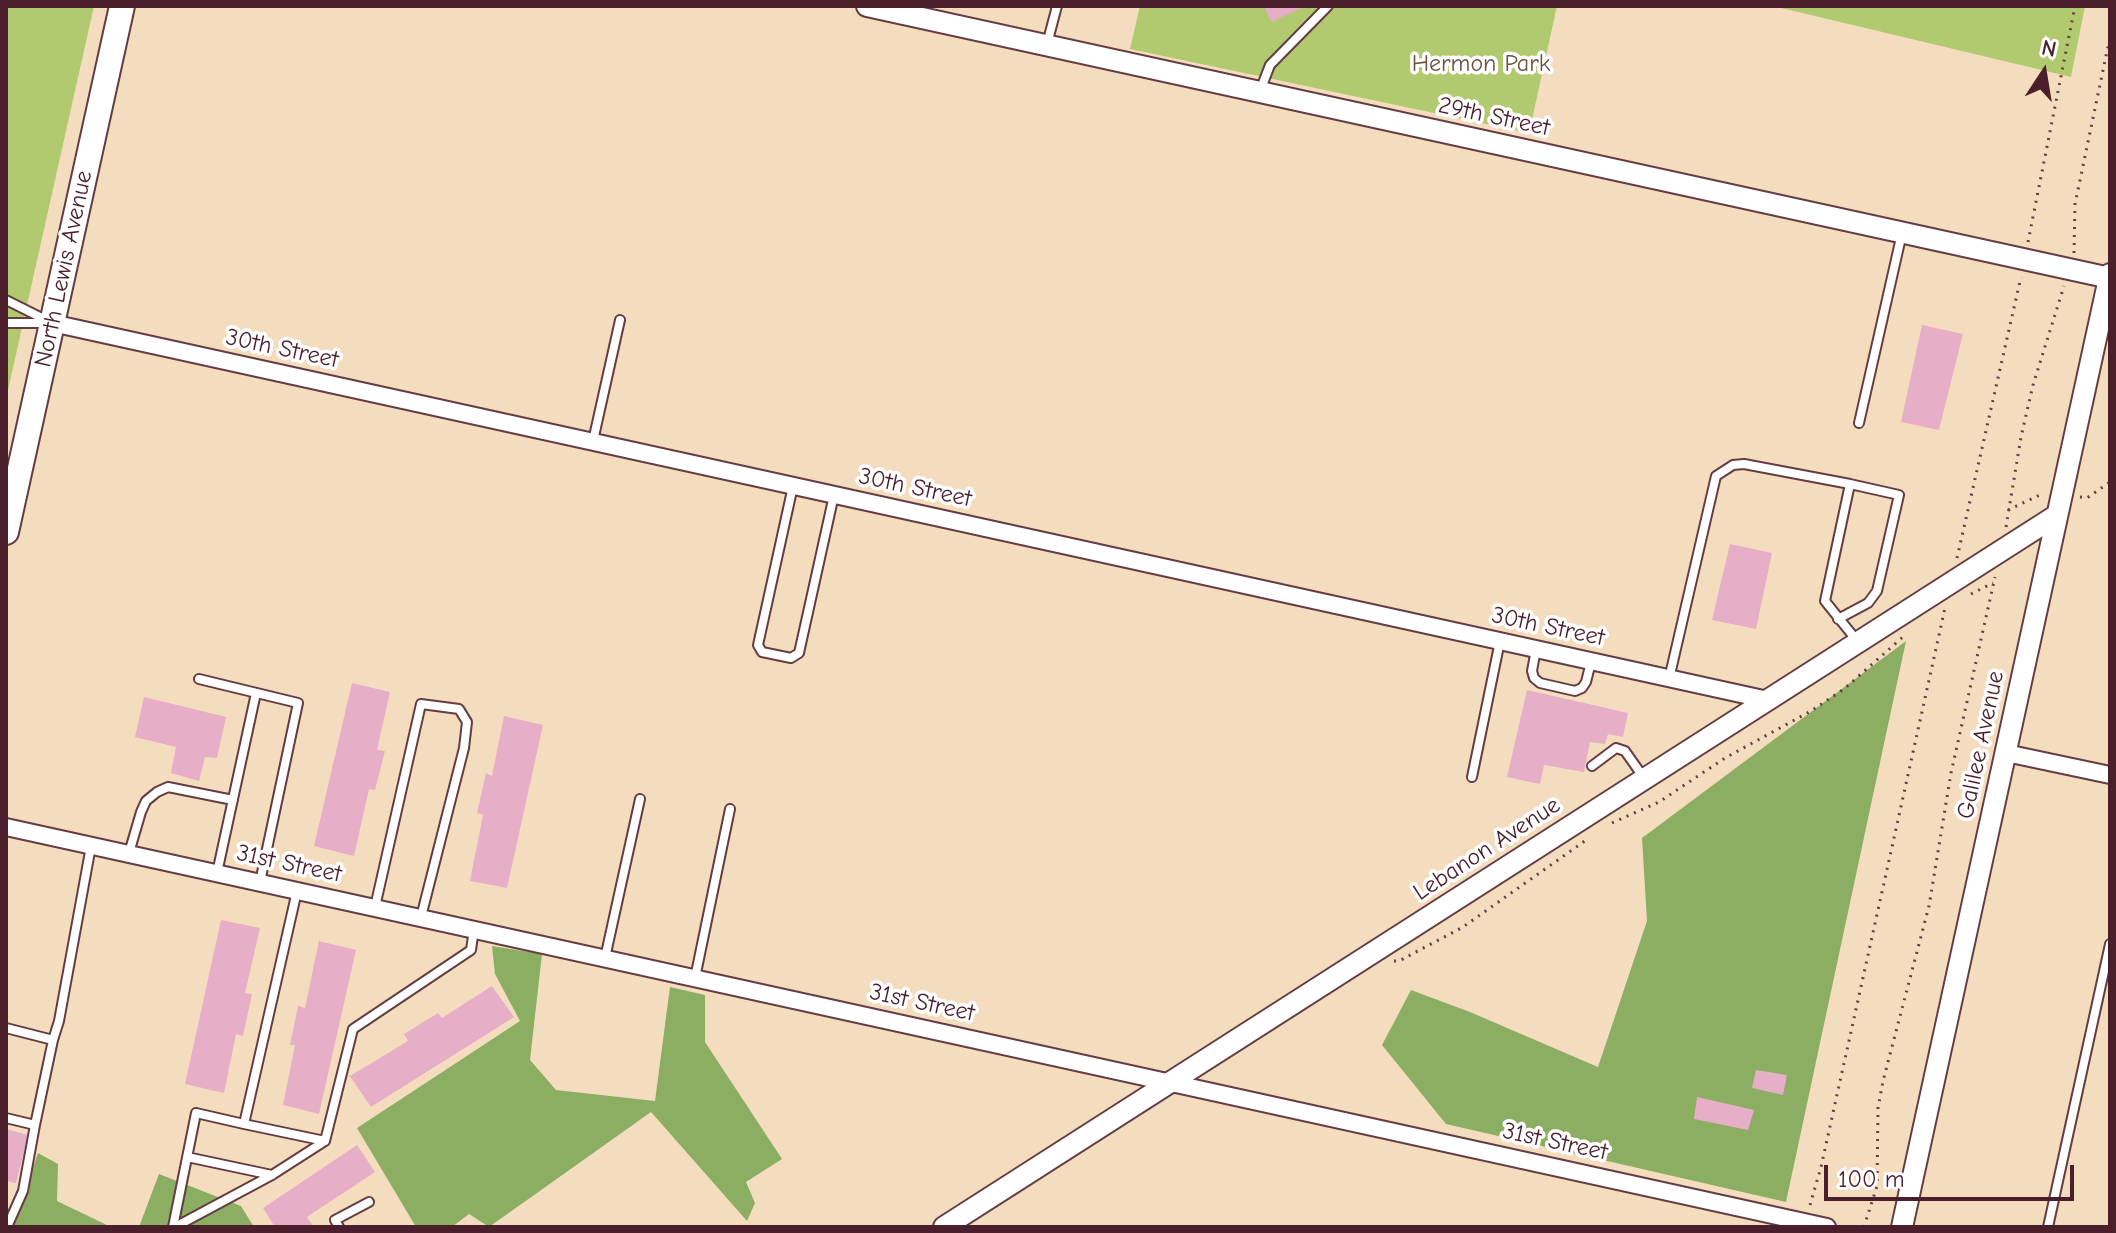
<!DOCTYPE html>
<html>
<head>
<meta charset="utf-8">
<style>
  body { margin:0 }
  #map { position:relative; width:2116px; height:1233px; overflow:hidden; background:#f4ddbf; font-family:"Comic Neue",sans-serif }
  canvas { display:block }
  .frame { position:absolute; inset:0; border:8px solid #4a1f2b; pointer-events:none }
  .north { position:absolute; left:2004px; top:32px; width:80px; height:80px; -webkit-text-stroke:6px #fff; paint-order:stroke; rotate:12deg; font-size:22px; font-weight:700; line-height:32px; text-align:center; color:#4a1f2b }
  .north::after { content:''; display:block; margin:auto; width:28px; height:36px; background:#4a1f2b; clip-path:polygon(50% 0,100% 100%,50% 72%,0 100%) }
  .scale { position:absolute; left:1824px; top:1165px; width:250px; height:36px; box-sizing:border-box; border:4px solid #4a1f2b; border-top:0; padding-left:10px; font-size:24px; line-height:28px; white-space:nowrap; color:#4a1f2b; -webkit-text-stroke:6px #fff; paint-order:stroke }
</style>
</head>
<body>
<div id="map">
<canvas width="2116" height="1233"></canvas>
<div class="frame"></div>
<div class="north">N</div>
<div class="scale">100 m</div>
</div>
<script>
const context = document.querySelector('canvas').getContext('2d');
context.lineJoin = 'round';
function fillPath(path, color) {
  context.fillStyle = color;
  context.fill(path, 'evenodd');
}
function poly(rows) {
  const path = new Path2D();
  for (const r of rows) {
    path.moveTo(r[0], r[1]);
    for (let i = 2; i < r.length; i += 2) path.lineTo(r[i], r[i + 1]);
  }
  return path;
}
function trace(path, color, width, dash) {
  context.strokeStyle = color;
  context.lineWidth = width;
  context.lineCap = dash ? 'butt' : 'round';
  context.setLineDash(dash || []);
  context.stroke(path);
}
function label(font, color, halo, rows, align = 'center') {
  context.font = font + ' "Comic Neue",sans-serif';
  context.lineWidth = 7;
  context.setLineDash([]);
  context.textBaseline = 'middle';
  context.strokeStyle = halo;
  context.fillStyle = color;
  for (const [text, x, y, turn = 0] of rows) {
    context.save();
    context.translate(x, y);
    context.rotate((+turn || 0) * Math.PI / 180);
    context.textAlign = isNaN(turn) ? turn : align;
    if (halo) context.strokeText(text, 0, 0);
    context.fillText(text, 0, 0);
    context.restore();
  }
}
fillPath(poly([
  [6,6,94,6,6,399],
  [1140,6,1557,6,1529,133,1130,49],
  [1773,6,2085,6,2071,77]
]), '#b1ca6f');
fillPath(poly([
  [1906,641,1786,1202,1446,1124,1382,1045,1411,990,1470,1012,1598,1067,1647,921,1642,838],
  [492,946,542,954,530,1060,556,1090,655,1101,670,987,705,995,705,1042,782,1159,746,1182,755,1203,747,1221,651,1112,489,1227,469,1214,452,1227,416,1227,357,1128,520,1021,495,974],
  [38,1153,58,1164,57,1201,111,1227,12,1227],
  [159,1174,241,1206,254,1227,139,1227]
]), '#8cae62');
fillPath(poly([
  [1264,6,1306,6,1271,22],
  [1922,325,1963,334,1939,430,1901,422],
  [1730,544,1772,553,1756,629,1712,620],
  [352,683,390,692,377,750,385,751,375,790,369,789,354,856,314,846],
  [1527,690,1628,713,1623,737,1608,734,1605,744,1590,742,1584,772,1544,765,1540,784,1507,777],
  [144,697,226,717,217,758,205,757,199,781,171,773,176,747,135,737],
  [504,716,543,725,507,888,470,881,483,815,477,813,486,773,492,776],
  [221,920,260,928,245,993,252,994,243,1036,236,1034,224,1093,185,1084],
  [319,941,356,950,319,1114,283,1105,295,1045,290,1045,298,1006,305,1008],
  [492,986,514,1017,371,1107,350,1076,408,1041,404,1034,438,1013,442,1018],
  [1756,1070,1787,1075,1783,1095,1752,1088],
  [1697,1097,1754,1110,1748,1130,1694,1119],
  [6,1129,28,1135,16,1183,6,1181],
  [357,1145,375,1172,307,1217,314,1227,275,1227,263,1208]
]), '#e7aec7');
const service = poly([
  [1047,44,1057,6],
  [1260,91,1270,65,1328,6],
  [6,300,48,321],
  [6,323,49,323],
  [1859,423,1902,233],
  [593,441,620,320],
  [793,486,758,645,762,652,791,658,799,653,834,495],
  [1838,619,1868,603,1877,591,1899,495,1850,484],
  [1536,649,1532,671,1534,678,1540,683,1575,691,1582,688,1586,682,1591,662],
  [199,679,298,703,260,882],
  [1669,679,1716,476,1733,465,1744,464,1850,484,1825,601,1858,642],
  [1592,766,1616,748,1625,751,1644,778],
  [1472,777,1500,641],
  [129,853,141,812,146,801,157,792,168,787,233,800],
  [217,873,256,693],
  [375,907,421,704,459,709,467,722,464,748,421,917],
  [605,958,640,799],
  [695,978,730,809],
  [6,1028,53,1040,35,1125,6,1118],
  [53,1040,59,1021,91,846],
  [244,1124,325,1141],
  [187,1157,272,1175],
  [7,1227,23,1191,35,1125],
  [173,1227,196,1113,244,1124,297,891],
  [175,1227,272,1175,325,1141,353,1029,471,950,474,929],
  [339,1227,335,1220,369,1202],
  [2048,1227,2110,944]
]);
const minor = poly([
  [52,323,1768,700],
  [2006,753,2110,775],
  [6,827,1827,1227]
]);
const tertiary = poly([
  [867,6,2110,278],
  [944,1227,2057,515],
  [1902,1227,2110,274]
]);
const secondary = poly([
  [6,532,122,6]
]);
trace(service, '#643c41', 12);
trace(minor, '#643c41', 20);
trace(tertiary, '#643c41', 24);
trace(secondary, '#643c41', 28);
trace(poly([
  [2028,242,2075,6],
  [2074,253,2075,204,2110,37],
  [2080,497,2087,498,2110,482],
  [2008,510,2044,493],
  [2006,527,2021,437,2033,385,2064,286],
  [1957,558,2021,277],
  [1971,594,1993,583],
  [1612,823,1659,802,1725,758,1811,711,1844,689,1904,636],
  [1394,961,1399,961,1463,927,1589,838],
  [1810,1205,1821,1167,1945,608],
  [1864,1227,1877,1186,1878,1108,1883,1081,1929,906,1951,773,1995,577]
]), '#643c41', 3, [2, 6]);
trace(service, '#fff', 8);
trace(minor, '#fff', 16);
trace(tertiary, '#fff', 20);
trace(secondary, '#fff', 24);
label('24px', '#69523f', '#fff', [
  ["Hermon Park",1481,64]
]);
label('24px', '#4a1f2b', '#fff', [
  ["29th Street",1494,117,12],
  ["North Lewis Avenue",64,269,-78],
  ["30th Street",282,349,12],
  ["30th Street",915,488,12],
  ["30th Street",1548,627,12],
  ["Galilee Avenue",1981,745,-78],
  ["Lebanon Avenue",1487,849,-33],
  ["31st Street",289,864,12],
  ["31st Street",922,1003,12],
  ["31st Street",1555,1142,12]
]);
</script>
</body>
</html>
